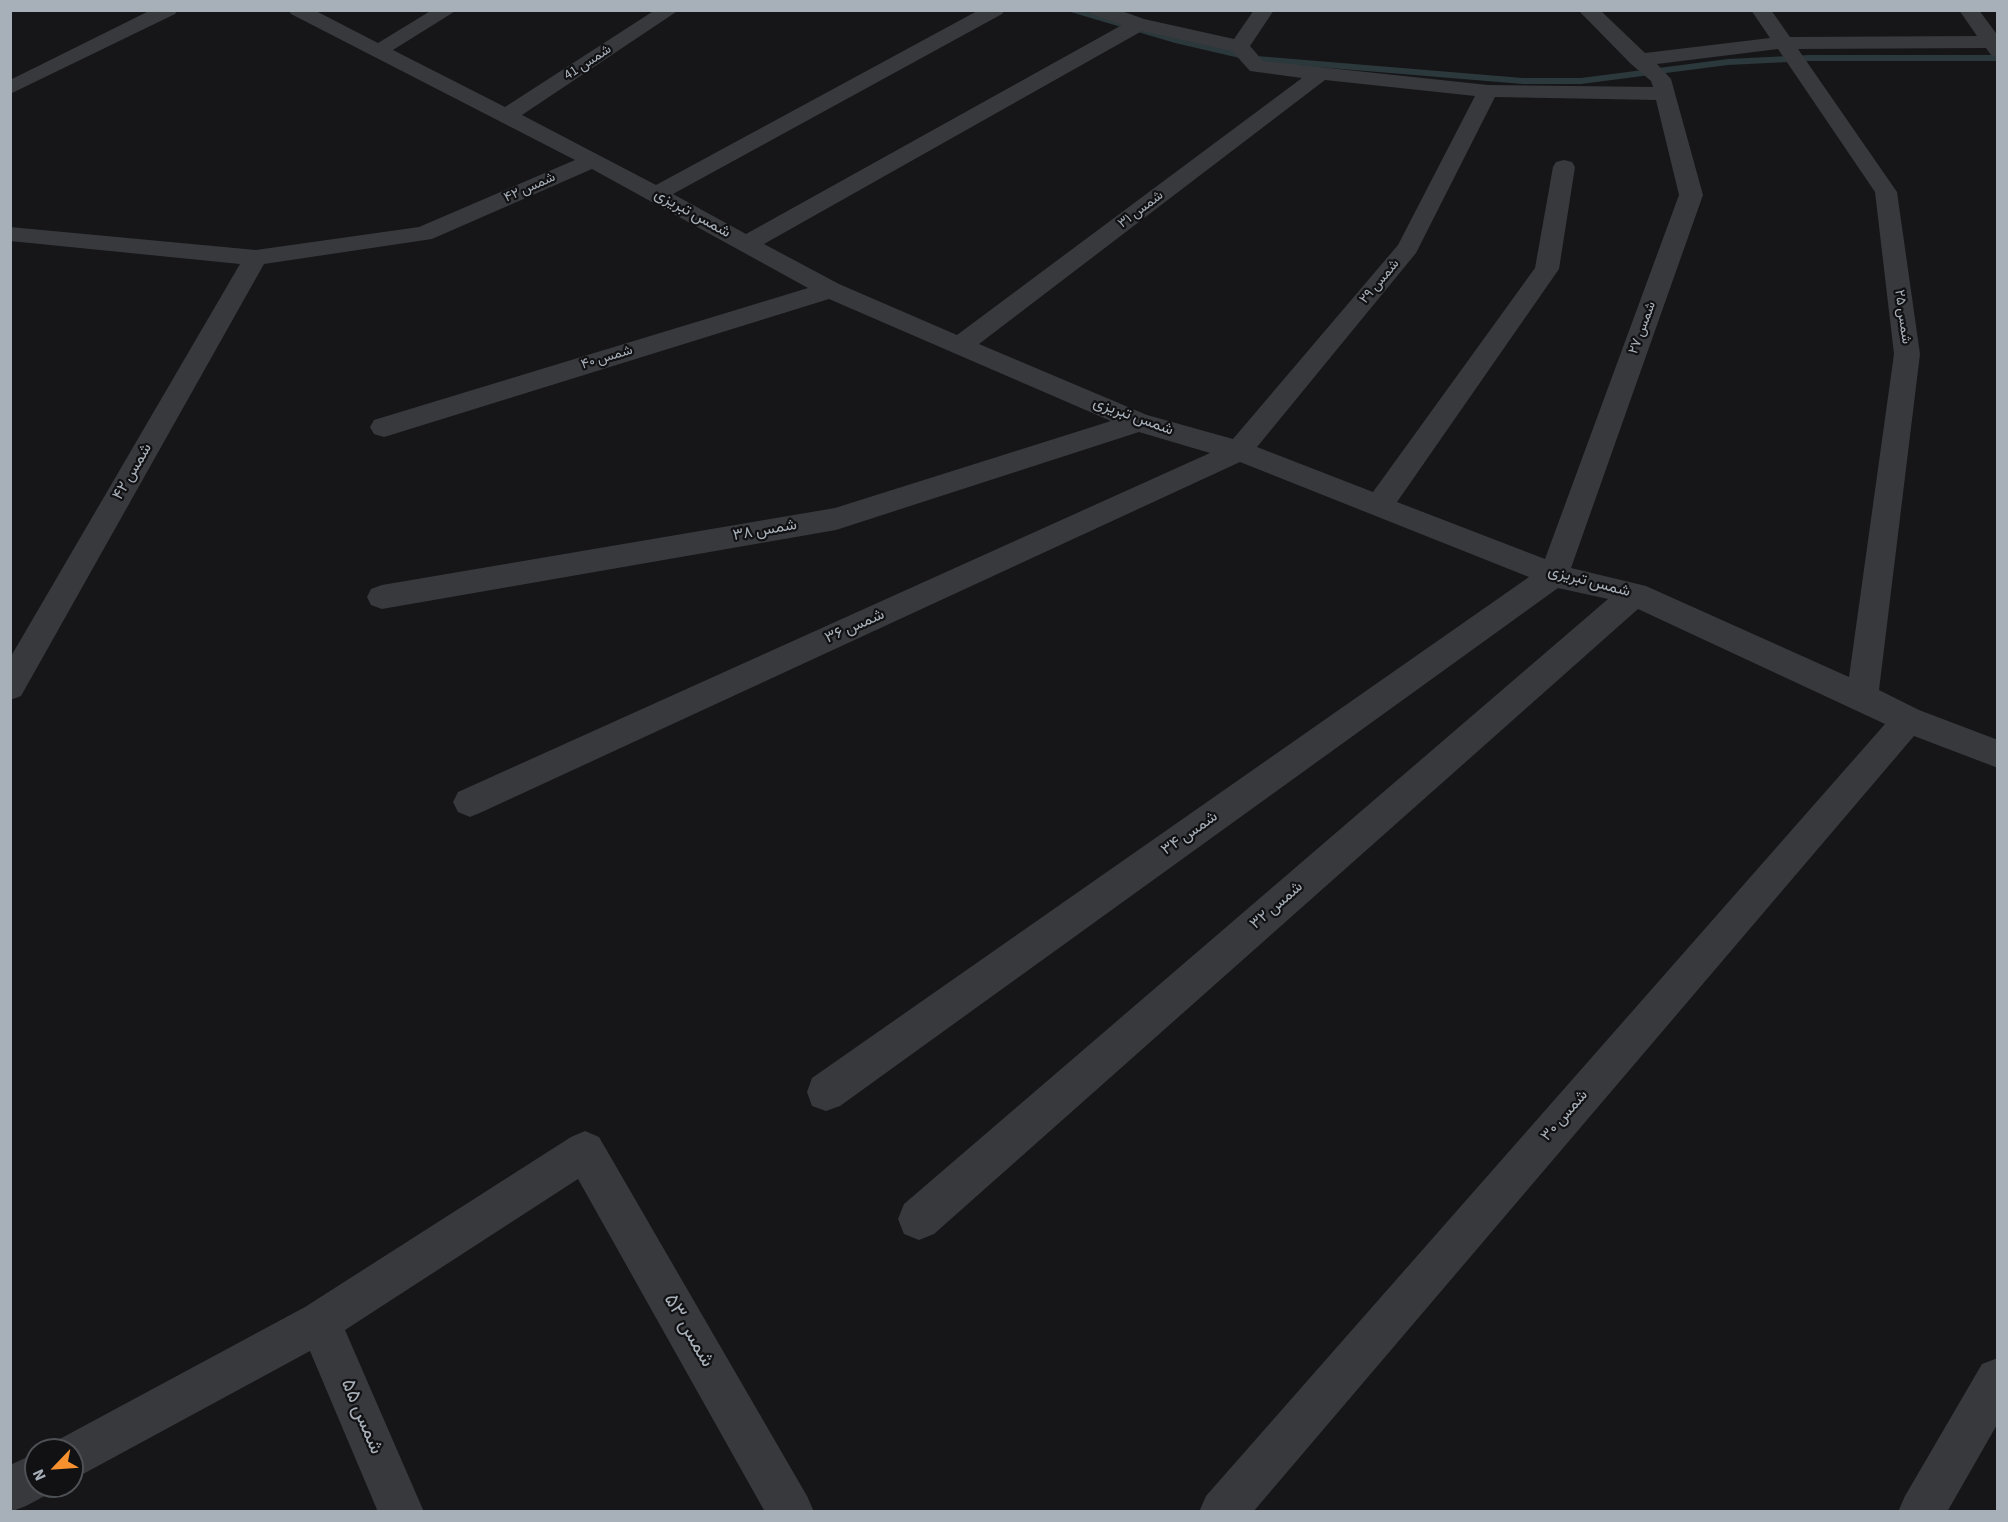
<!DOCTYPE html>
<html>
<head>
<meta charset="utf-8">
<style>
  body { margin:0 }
  #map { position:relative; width:2008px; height:1522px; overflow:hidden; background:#161618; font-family:"Source Sans 3",sans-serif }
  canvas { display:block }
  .frame { position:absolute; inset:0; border:12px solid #a7afb8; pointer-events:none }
  .north { position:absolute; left:24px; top:1438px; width:60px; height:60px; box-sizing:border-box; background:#111113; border:2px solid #4d5055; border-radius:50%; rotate:245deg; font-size:16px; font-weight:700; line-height:24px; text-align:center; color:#a7afb8 }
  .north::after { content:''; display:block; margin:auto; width:21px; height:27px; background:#f7912f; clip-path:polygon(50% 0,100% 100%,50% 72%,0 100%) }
</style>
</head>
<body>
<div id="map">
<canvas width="2008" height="1522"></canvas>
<div class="frame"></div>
<div class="north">N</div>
</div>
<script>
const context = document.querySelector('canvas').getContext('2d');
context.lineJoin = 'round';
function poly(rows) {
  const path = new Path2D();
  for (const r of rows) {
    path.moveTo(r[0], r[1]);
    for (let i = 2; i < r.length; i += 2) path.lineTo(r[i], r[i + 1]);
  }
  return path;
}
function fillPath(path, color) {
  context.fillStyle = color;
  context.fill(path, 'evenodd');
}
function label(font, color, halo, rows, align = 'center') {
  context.font = font + ' "Source Sans 3",Vazirmatn,sans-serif';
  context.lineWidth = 4.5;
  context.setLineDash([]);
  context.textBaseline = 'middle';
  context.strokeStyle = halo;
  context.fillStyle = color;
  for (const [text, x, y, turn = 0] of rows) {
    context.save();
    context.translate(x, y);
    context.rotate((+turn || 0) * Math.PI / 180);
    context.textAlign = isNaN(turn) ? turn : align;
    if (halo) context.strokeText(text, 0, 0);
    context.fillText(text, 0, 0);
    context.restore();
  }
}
fillPath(poly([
  [1064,10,1082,10,1181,38,1257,56,1523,78,1581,78,1728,59,1809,55,1998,55,1998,61,1809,61,1728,65,1581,84,1523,84,1257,62,1175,43,1064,10]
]), '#2b383c');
fillPath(poly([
  [151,10,178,10,175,14,10,94,10,80,151,10],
  [288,10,314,10,378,43,432,10,457,10,393,50,505,107,655,10,679,10,522,115,656,185,979,10,1005,10,1002,14,673,194,746,234,1122,25,1091,14,1088,10,1119,10,1144,19,1234,39,1254,10,1274,10,1250,46,1263,61,1488,85,1653,87,1651,81,1631,64,1578,10,1600,10,1645,53,1770,38,1751,10,1771,10,1790,37,1977,36,1959,10,1979,10,1998,36,1998,57,1991,55,1986,48,1798,49,1897,192,1920,354,1879,690,1919,710,1998,740,1998,768,1914,736,1253,1512,1199,1512,1206,1496,1885,724,1638,609,934,1234,919,1240,904,1234,898,1219,904,1204,1608,599,1558,588,840,1106,826,1111,812,1106,807,1092,812,1078,1529,577,1240,462,482,812,470,817,458,812,453,802,458,792,1210,453,1139,432,836,530,382,609,371,605,367,597,371,589,382,585,835,508,1111,421,829,299,394,434,384,437,374,434,370,427,374,420,808,288,592,169,432,239,264,264,21,696,10,700,10,658,240,264,10,241,10,227,256,250,419,227,575,160,291,14,288,10],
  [1142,31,1232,51,1250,71,1302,78,957,335,839,284,764,244,1142,31],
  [1778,49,1875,192,1894,354,1849,677,1646,586,1571,568,1703,195,1671,79,1657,64,1778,49],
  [1325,80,1475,96,1398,245,1233,439,1147,415,979,344,1325,80],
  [1495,97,1656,100,1679,195,1545,559,1397,502,1559,269,1575,167,1572,162,1564,160,1556,162,1553,167,1535,268,1373,492,1257,447,1416,253,1495,97],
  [585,1131,599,1137,807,1496,814,1512,765,1512,578,1179,345,1330,424,1512,378,1512,310,1351,72,1480,72,1450,52,1450,56,1441,305,1307,571,1137,585,1131],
  [1998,1358,1998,1423,1947,1512,1898,1512,1905,1496,1982,1364,1998,1358],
  [36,1453,36,1486,55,1486,52,1492,26,1506,10,1512,10,1465,36,1453]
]), '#37393d');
label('14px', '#a7afb8', '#111113', [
  ["شمس 41",588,63,-33],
  ["شمس ۴۲",530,188,-24],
  ["شمس ۳۱",1141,210,-37],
  ["شمس ۲۹",1380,282,-50],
  ["شمس ۲۵",1902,317,82],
  ["شمس ۲۷",1643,328,-70],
  ["شمس ۴۰",607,358,-17]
]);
label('16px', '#a7afb8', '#111113', [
  ["شمس تبریزی",692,214,29],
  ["شمس تبریزی",1133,417,20],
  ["شمس ۴۲",133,472,-60],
  ["شمس ۳۸",765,531,-10],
  ["شمس تبریزی",1589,582,15],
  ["شمس ۳۶",855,627,-24],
  ["شمس ۳۴",1190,834,-35],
  ["شمس ۳۲",1277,906,-41],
  ["شمس ۳۰",1565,1116,-49]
]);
label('20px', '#a7afb8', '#111113', [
  ["شمس ۵۳",688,1331,60],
  ["شمس ۵۵",361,1417,67]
]);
</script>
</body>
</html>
